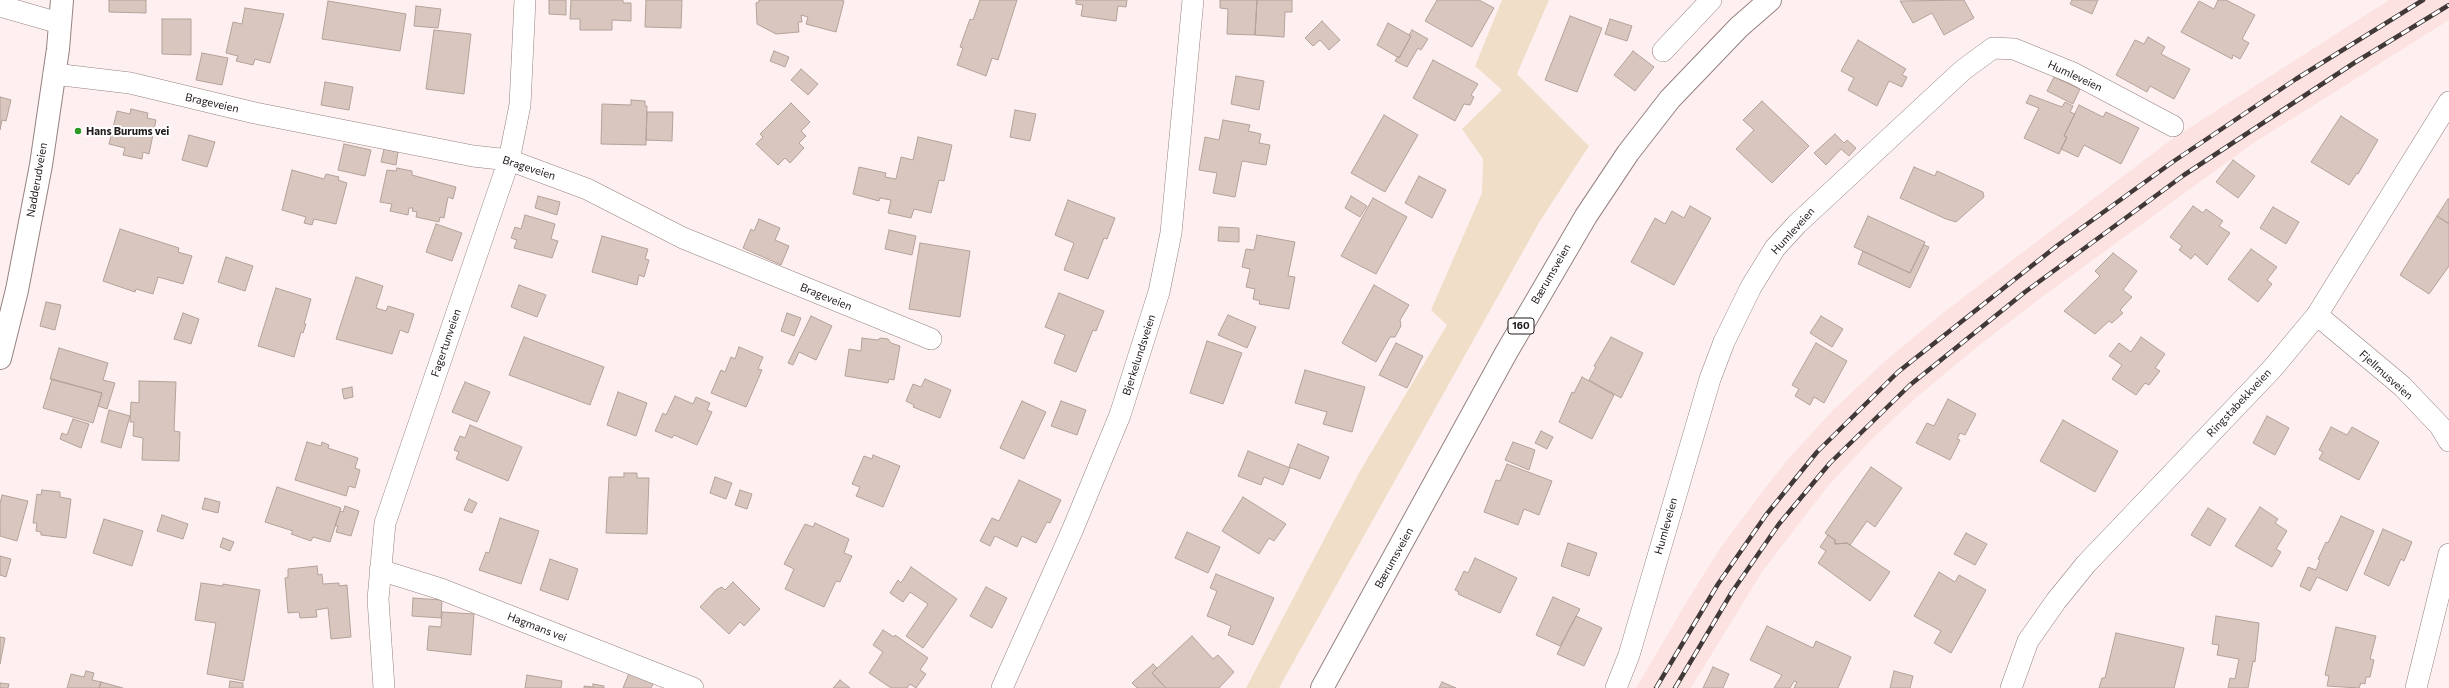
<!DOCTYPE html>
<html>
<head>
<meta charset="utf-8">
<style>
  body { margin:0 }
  canvas { display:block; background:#fef0f0 }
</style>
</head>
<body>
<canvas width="2449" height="688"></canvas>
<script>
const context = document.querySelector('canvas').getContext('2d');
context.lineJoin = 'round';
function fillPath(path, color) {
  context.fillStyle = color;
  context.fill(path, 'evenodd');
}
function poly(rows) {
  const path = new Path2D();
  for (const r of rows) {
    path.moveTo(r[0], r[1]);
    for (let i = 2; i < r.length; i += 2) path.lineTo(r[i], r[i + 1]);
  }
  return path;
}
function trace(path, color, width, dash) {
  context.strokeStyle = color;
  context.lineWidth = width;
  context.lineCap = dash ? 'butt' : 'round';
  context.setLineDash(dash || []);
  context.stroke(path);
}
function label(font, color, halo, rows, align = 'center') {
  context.font = font + ' Commissioner,sans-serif';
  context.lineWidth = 4;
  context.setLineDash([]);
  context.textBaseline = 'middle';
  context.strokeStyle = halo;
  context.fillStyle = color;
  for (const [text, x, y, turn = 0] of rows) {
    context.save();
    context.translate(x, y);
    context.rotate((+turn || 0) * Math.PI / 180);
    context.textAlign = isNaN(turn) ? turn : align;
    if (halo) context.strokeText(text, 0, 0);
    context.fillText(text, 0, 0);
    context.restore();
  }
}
fillPath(poly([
  [2389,0,2449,0,2449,20,2252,144,2038,300,1976,348,1918,396,1872,439,1828,486,1762,572,1691,688,1636,688,1689,598,1721,547,1762,492,1789,458,1833,410,1885,361,1944,312,2172,139]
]), '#fce3e2');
fillPath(poly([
  [1502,0,1549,0,1517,74,1589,146,1540,221,1279,688,1246,688,1360,471,1447,325,1431,310,1482,193,1483,159,1462,129,1502,90,1475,66]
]), '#f1dec9');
const building = poly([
  [109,0,146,0,146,13,109,12,109,0],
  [549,0,566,0,566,15,549,14,549,0],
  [571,0,623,0,623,3,631,3,631,21,612,20,612,30,580,30,580,19,570,19,571,0],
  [646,0,682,0,681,28,645,27,646,0],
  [759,0,841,0,844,1,836,32,806,24,808,17,801,15,802,22,798,22,799,32,776,34,757,24,756,3,759,2,759,0],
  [980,0,1017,0,998,60,992,58,986,76,957,65,963,48,960,47,970,19,973,20,980,0],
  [1076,0,1127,0,1126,7,1118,6,1116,21,1081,16,1083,5,1076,4,1076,0],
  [1220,0,1257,0,1255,35,1227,34,1228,9,1220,8,1220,0],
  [1257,0,1292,0,1292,12,1285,12,1284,37,1255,35,1257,0],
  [1437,0,1479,0,1494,8,1472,47,1425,21,1437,0],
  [1964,0,1974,18,1944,35,1932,13,1913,23,1900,1,1964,0],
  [2072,0,2098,0,2092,14,2070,4,2072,0],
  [2218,0,2226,0,2255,15,2242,39,2249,43,2240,59,2233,55,2232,59,2181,32,2199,1,2214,9,2218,0],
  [328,1,406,14,400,51,322,39,328,1],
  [416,6,441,9,438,28,414,26,416,6],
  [245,8,284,14,270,63,255,59,253,65,236,61,238,56,226,53,233,22,242,24,245,8],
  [1570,16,1602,28,1577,92,1545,80,1570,16],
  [162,19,191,19,191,55,162,54,162,19],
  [1610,19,1632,26,1627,41,1605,34,1610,19],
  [1322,21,1340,40,1329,50,1320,40,1313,46,1305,38,1322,21],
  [1388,23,1411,36,1399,58,1377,45,1388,23],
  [434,30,471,34,464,94,426,89,434,30],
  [1412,30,1428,39,1421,50,1418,48,1407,67,1395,61,1398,56,1399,58,1411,36,1409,35,1412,30],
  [2148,37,2165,47,2161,54,2190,69,2174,99,2150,86,2147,92,2116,75,2135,40,2144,44,2148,37],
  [1858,40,1906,69,1902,75,1907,77,1902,87,1889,81,1877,106,1848,90,1854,78,1841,71,1858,40],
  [774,51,789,57,785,67,770,61,774,51],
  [1633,51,1654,67,1635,91,1614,75,1633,51],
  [202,53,228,58,222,85,196,80,202,53],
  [1433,60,1478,84,1471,95,1474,97,1470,105,1464,104,1455,121,1413,98,1433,60],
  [801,69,818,84,808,95,791,80,801,69],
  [1236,76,1264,81,1259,110,1231,104,1236,76],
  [2054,77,2080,89,2073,104,2047,91,2054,77],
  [325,82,353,87,349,110,321,105,325,82],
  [2030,95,2062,107,2065,102,2073,106,2070,112,2075,114,2064,136,2067,137,2059,154,2024,138,2039,108,2026,103,2030,95],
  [0,97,11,100,6,121,2,120,0,130,0,97],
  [631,100,645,101,645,106,647,106,646,145,601,144,602,104,631,105,631,100],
  [1762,101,1809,146,1772,183,1736,149,1754,130,1743,120,1762,101],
  [791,103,810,122,801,131,806,136,799,143,804,148,790,163,785,158,778,165,756,144,763,137,760,134,791,103],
  [2079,105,2103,117,2106,112,2139,128,2121,164,2084,145,2078,157,2061,149,2067,137,2064,136,2079,105],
  [131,109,148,113,147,118,156,120,149,154,143,152,142,159,123,155,125,148,109,144,117,111,130,114,131,109],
  [1015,110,1036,114,1030,141,1010,137,1015,110],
  [647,112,673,112,672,141,646,140,647,112],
  [1384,115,1418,135,1385,192,1351,173,1384,115],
  [2341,116,2378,140,2358,174,2357,173,2349,185,2311,162,2341,116],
  [1223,120,1250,125,1248,131,1261,134,1259,143,1270,145,1266,165,1242,161,1235,197,1213,193,1217,173,1199,170,1205,137,1219,140,1223,120],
  [1835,134,1844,143,1847,140,1856,148,1849,156,1841,149,1826,165,1814,153,1835,134],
  [189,135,215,142,207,167,182,160,189,135],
  [918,137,952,145,944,181,939,180,931,213,914,209,911,218,888,213,891,200,880,198,879,201,853,194,859,167,886,173,885,177,896,179,901,157,913,160,918,137],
  [344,144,371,150,365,176,338,170,344,144],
  [384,149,398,152,396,165,381,162,384,149],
  [2233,160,2255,176,2238,198,2216,182,2233,160],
  [1914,167,1935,176,1937,171,1983,192,1984,197,1956,222,1946,219,1900,198,1914,167],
  [397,168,412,171,412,175,456,187,453,199,448,197,444,218,440,217,439,222,416,217,417,212,412,211,413,208,409,208,408,215,390,211,392,204,380,202,387,170,396,171,397,168],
  [292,170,324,179,326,174,339,177,338,180,347,183,336,224,314,219,312,225,304,223,306,217,282,210,292,170],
  [1419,176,1446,190,1432,218,1405,203,1419,176],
  [538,196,560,202,557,215,535,208,538,196],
  [1351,196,1367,206,1360,217,1345,208,1351,196],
  [1373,198,1407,217,1376,274,1341,256,1373,198],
  [2448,199,2449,199,2449,224,2437,216,2448,199],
  [1068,200,1115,218,1107,239,1104,238,1088,279,1064,270,1074,243,1055,235,1068,200],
  [1690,206,1711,218,1674,285,1631,262,1655,218,1665,224,1672,211,1684,218,1690,206],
  [2193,206,2203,213,2206,209,2223,221,2219,226,2230,233,2207,265,2195,254,2191,259,2179,250,2182,246,2170,237,2193,206],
  [2273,207,2299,222,2286,244,2260,228,2273,207],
  [525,215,555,224,551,239,558,241,552,258,514,248,517,240,511,238,515,227,521,229,525,215],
  [1868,216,1925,242,1910,273,1854,247,1868,216],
  [2437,216,2449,224,2449,266,2429,294,2400,275,2437,216],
  [759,219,780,228,775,240,789,246,781,265,743,248,751,229,754,231,759,219],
  [436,224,462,233,452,261,426,252,436,224],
  [1219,227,1239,228,1239,242,1218,241,1219,227],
  [120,229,179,248,178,252,192,256,183,284,158,277,153,294,136,289,135,292,103,281,120,229],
  [889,230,916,236,912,255,885,249,889,230],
  [1257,235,1295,242,1288,276,1295,277,1289,309,1259,304,1260,301,1253,299,1255,289,1246,287,1250,269,1242,267,1246,249,1254,250,1257,235],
  [602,236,648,249,645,259,649,260,644,277,639,275,637,285,592,272,602,236],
  [920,243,970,251,960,317,909,309,920,243],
  [1924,245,1929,247,1910,288,1858,264,1863,251,1910,273,1924,245],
  [2251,249,2277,267,2267,280,2272,284,2258,302,2228,279,2251,249],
  [2113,253,2137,271,2123,290,2132,297,2120,310,2123,313,2112,323,2109,321,2095,334,2064,311,2100,276,2095,271,2113,253],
  [226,257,253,266,245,291,218,282,226,257],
  [356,277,383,286,376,308,386,311,388,306,414,314,408,333,400,330,392,354,336,339,356,277],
  [519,285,546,295,537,317,511,307,519,285],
  [1374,285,1409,305,1400,320,1401,326,1395,337,1390,337,1376,362,1342,343,1374,285],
  [276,288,311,299,304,324,306,324,303,333,301,332,294,357,258,346,276,288],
  [1059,293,1104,311,1096,331,1093,330,1076,372,1054,363,1065,335,1045,327,1059,293],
  [46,302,61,305,55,330,40,326,46,302],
  [183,313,199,319,191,344,174,339,183,313],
  [787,313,801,318,794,336,781,331,787,313],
  [1228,315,1256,327,1247,348,1218,335,1228,315],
  [811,316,832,326,816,360,799,352,793,365,788,363,811,316],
  [1821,316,1843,329,1832,347,1810,333,1821,316],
  [524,337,604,367,590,405,509,375,524,337],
  [1611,337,1643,353,1621,398,1589,380,1596,367,1594,366,1611,337],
  [2141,337,2165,354,2155,368,2160,371,2149,385,2145,383,2136,395,2112,379,2122,365,2109,356,2119,343,2131,352,2141,337],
  [862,338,877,340,881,338,888,339,891,343,900,346,894,380,889,379,888,383,845,376,849,349,861,351,862,338],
  [1207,341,1242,353,1223,404,1190,393,1207,341],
  [1396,343,1423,356,1407,388,1379,375,1396,343],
  [1816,343,1847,361,1824,403,1814,397,1810,405,1795,396,1799,389,1792,385,1816,343],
  [739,347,763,357,758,369,762,370,746,407,711,393,721,370,725,372,731,357,735,359,739,347],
  [59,348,108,363,103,380,115,383,107,409,98,406,102,393,50,379,59,348],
  [1305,370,1365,387,1352,432,1323,424,1327,412,1295,403,1305,370],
  [1582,377,1614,395,1592,439,1559,422,1572,392,1574,393,1582,377],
  [52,379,102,393,93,423,43,408,52,379],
  [925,379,951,390,940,418,913,407,914,405,906,401,913,384,921,387,925,379],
  [139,381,176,382,174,431,180,432,179,461,142,460,143,438,133,436,134,422,130,422,131,402,139,403,139,381],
  [465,382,490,392,477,422,452,412,465,382],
  [352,387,353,397,344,399,342,389,352,387],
  [618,392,647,403,636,436,607,425,618,392],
  [675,396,693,404,696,397,710,403,707,410,712,412,697,445,674,435,672,438,655,431,663,413,666,415,675,396],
  [1948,399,1976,414,1965,435,1960,433,1957,439,1960,440,1950,460,1916,443,1927,423,1934,426,1948,399],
  [1022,401,1046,412,1024,459,1000,448,1022,401],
  [1061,401,1086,410,1077,435,1051,426,1061,401],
  [109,410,130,416,121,448,101,442,109,410],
  [2267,416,2289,428,2275,455,2253,443,2267,416],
  [73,419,89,424,81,448,60,439,62,433,67,435,73,419],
  [2063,420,2118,451,2095,492,2040,461,2063,420],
  [470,425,522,447,508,481,456,459,459,452,454,450,460,436,465,438,470,425],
  [2331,427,2347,435,2352,427,2379,442,2359,480,2319,459,2323,452,2319,450,2331,427],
  [1541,431,1553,437,1547,449,1535,443,1541,431],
  [307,442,321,446,322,442,329,445,328,448,358,458,355,468,360,470,355,488,349,486,346,496,295,480,307,442],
  [1513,442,1535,450,1529,470,1505,460,1513,442],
  [1298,444,1329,457,1320,479,1289,467,1298,444],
  [1248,451,1290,468,1283,485,1264,477,1261,485,1238,476,1248,451],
  [873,455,900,466,883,507,856,496,860,487,852,484,864,456,872,459,873,455],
  [1507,464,1552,481,1539,515,1524,509,1518,525,1484,512,1496,480,1500,481,1507,464],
  [1871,467,1902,488,1875,527,1867,521,1850,545,1847,543,1835,544,1835,540,1825,533,1871,467],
  [624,473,637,473,637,478,649,478,647,534,606,533,609,477,624,477,624,473],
  [715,477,732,483,726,499,710,493,715,477],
  [1019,480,1061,500,1050,523,1047,522,1036,543,1022,536,1017,547,995,536,990,546,980,541,992,518,999,521,1019,480],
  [277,487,341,508,330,542,313,537,311,541,291,534,293,531,265,522,277,487],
  [42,490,60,492,60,497,71,499,66,538,41,535,41,532,36,531,37,523,33,523,37,494,41,495,42,490],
  [740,490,752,494,747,509,735,505,740,490],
  [2,495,28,501,17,541,0,536,0,504,2,495],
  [1243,497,1286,524,1274,541,1269,538,1259,554,1222,531,1243,497],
  [205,498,220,502,218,513,202,509,205,498],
  [469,499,477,503,472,513,464,510,469,499],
  [345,506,359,511,351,536,336,532,338,526,335,526,340,511,343,512,345,506],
  [2260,507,2278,519,2275,523,2287,531,2276,549,2281,552,2272,567,2235,546,2260,507],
  [2208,508,2226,519,2210,546,2191,535,2208,508],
  [162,515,188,524,183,539,157,531,162,515],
  [2341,516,2374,531,2347,591,2317,577,2310,591,2300,586,2308,567,2316,570,2320,560,2318,559,2326,542,2328,543,2341,516],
  [500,518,539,531,521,584,479,570,486,552,489,553,500,518],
  [104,519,143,531,132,566,93,553,104,519],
  [815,523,849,539,844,553,852,556,840,582,836,581,824,607,785,589,794,569,784,564,805,524,813,527,815,523],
  [2383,529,2412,542,2404,561,2401,559,2389,586,2364,574,2383,529],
  [1187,532,1220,547,1208,573,1175,558,1187,532],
  [1966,533,1987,544,1975,565,1954,554,1966,533],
  [1828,535,1835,540,1835,544,1847,543,1890,572,1870,601,1818,563,1826,551,1820,547,1828,535],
  [223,538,234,542,230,551,220,547,223,538],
  [1568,543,1597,553,1589,576,1561,566,1568,543],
  [0,556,11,559,6,577,0,575,0,556],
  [1475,558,1517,578,1500,613,1458,594,1459,592,1455,590,1464,571,1468,573,1475,558],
  [550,559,578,569,568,600,540,590,550,559],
  [317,566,318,575,322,574,323,584,339,583,339,586,347,585,351,637,331,639,328,608,316,610,317,617,300,618,299,612,288,613,285,578,288,577,288,569,317,566],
  [911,567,957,599,923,648,906,636,928,604,910,592,903,602,890,593,898,580,901,583,911,567],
  [1939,572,1955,582,1959,575,1986,590,1951,653,1934,643,1941,631,1914,616,1939,572],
  [1216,574,1274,598,1253,645,1228,635,1231,626,1207,616,1217,591,1210,588,1216,574],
  [733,582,760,609,744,626,740,622,729,634,700,607,716,590,722,587,725,590,733,582],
  [201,583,223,586,223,584,260,590,244,681,207,674,216,623,195,620,201,583],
  [986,587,1007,598,992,628,970,616,986,587],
  [1553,597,1580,609,1560,646,1536,635,1553,597],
  [413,598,442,600,441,618,412,616,413,598],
  [442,612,474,614,471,655,427,650,429,626,441,627,442,612],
  [1576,616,1602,628,1584,666,1557,654,1576,616],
  [2216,616,2259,623,2255,662,2253,661,2248,688,2228,688,2230,678,2235,679,2239,659,2217,655,2219,645,2212,644,2216,616],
  [1767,626,1813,648,1816,641,1851,657,1838,688,1794,688,1797,682,1794,681,1790,688,1774,688,1782,675,1750,660,1767,626],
  [2336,627,2376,636,2370,659,2374,660,2370,677,2366,677,2365,684,2361,683,2359,688,2327,686,2329,676,2325,675,2336,627],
  [883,630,894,637,895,635,928,658,920,670,926,674,916,688,910,684,907,688,891,688,869,673,883,652,873,645,883,630],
  [2116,633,2184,648,2174,688,2099,688,2102,678,2105,678,2116,633],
  [1192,636,1213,659,1218,655,1234,672,1219,688,1166,688,1152,673,1192,636],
  [0,637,5,638,0,664,0,637],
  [1153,664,1157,668,1152,673,1166,688,1137,688,1132,683,1153,664],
  [1713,667,1729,674,1723,688,1703,688,1713,667],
  [86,671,94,673,92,680,101,682,99,688,67,688,71,674,84,677,86,671],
  [1894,671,1913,676,1910,688,1890,688,1894,671],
  [629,673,654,682,651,688,623,688,629,673],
  [527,675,562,681,561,688,525,688,527,675],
  [840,680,850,688,833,688,840,680],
  [230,681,243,683,243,688,229,688,230,681],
  [101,682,123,688,99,688,101,682],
  [1442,682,1456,688,1439,688,1442,682],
  [0,683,9,684,8,688,0,688,0,683],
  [593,684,604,686,604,688,584,688,584,686,593,687,593,684]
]);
fillPath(building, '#d9c6be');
trace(building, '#b4a29a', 1);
const street = poly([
  [0,6,59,23],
  [1663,51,1711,0],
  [54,74,130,83,255,113,473,156,509,160,587,189,683,238,931,339],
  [2317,315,2402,386,2440,426,2449,441],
  [380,570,441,589,693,688],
  [384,688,378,599,385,523,509,160,520,105,525,0],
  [1002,688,1072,531,1120,415,1159,292,1171,233,1193,0],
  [1616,688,1629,655,1710,379,1724,342,1751,287,1775,248,1797,224,1963,70,1993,48,2014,49,2073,73,2173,126],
  [2011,688,2028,641,2056,601,2086,564,2272,369,2317,315,2449,102],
  [2416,688,2449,554]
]);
const secondary = poly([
  [0,358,17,290,41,165,58,49,62,0]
]);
const primary = poly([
  [1322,688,1506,353,1586,216,1628,153,1670,99,1739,27,1770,0]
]);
trace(street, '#958281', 22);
trace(secondary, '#958281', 24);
trace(primary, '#958281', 24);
trace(street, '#fff', 21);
trace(secondary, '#fff', 22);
trace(primary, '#fff', 22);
const rail = poly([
  [1656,688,1718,584,1766,515,1817,452,1898,372,2058,245,2174,161,2296,79,2423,0],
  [1675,688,1732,592,1779,524,1830,463,1910,385,2025,292,2184,175,2354,63,2449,5]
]);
trace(rail, '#413838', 4.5);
trace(rail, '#fff', 3, [9]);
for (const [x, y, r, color] of [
  [78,131,4,"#2d9822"]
]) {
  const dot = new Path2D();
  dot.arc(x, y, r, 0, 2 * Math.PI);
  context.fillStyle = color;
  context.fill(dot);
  trace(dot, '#fff', 1.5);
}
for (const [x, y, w] of [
  [1521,326,26]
]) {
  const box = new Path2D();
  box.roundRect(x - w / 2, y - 8, w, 16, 3);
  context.fillStyle = '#fff';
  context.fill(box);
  trace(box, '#221a1a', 1);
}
label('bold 10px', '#221a1a', null, [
  ["160",1521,326]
]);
label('11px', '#221a1a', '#fff', [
  ["Humleveien",2075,76,25],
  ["Brageveien",212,103,13],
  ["Brageveien",529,168,18],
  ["Nadderudveien",37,180,-80],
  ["Humleveien",1793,231,-48],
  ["Bærumsveien",1551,274,-60],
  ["Brageveien",826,297,22],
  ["Fagertunveien",446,343,-71],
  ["Bjerkelundsveien",1139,355,-72],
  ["Fjellmusveien",2386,375,42],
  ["Ringstabekkveien",2239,403,-47],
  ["Humleveien",1666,526,-74],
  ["Bærumsveien",1394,558,-61],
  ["Hagmans vei",537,627,21]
]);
label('bold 11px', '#221a1a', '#fff', [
  ["Hans Burums vei",86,131]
], 'left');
</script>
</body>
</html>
